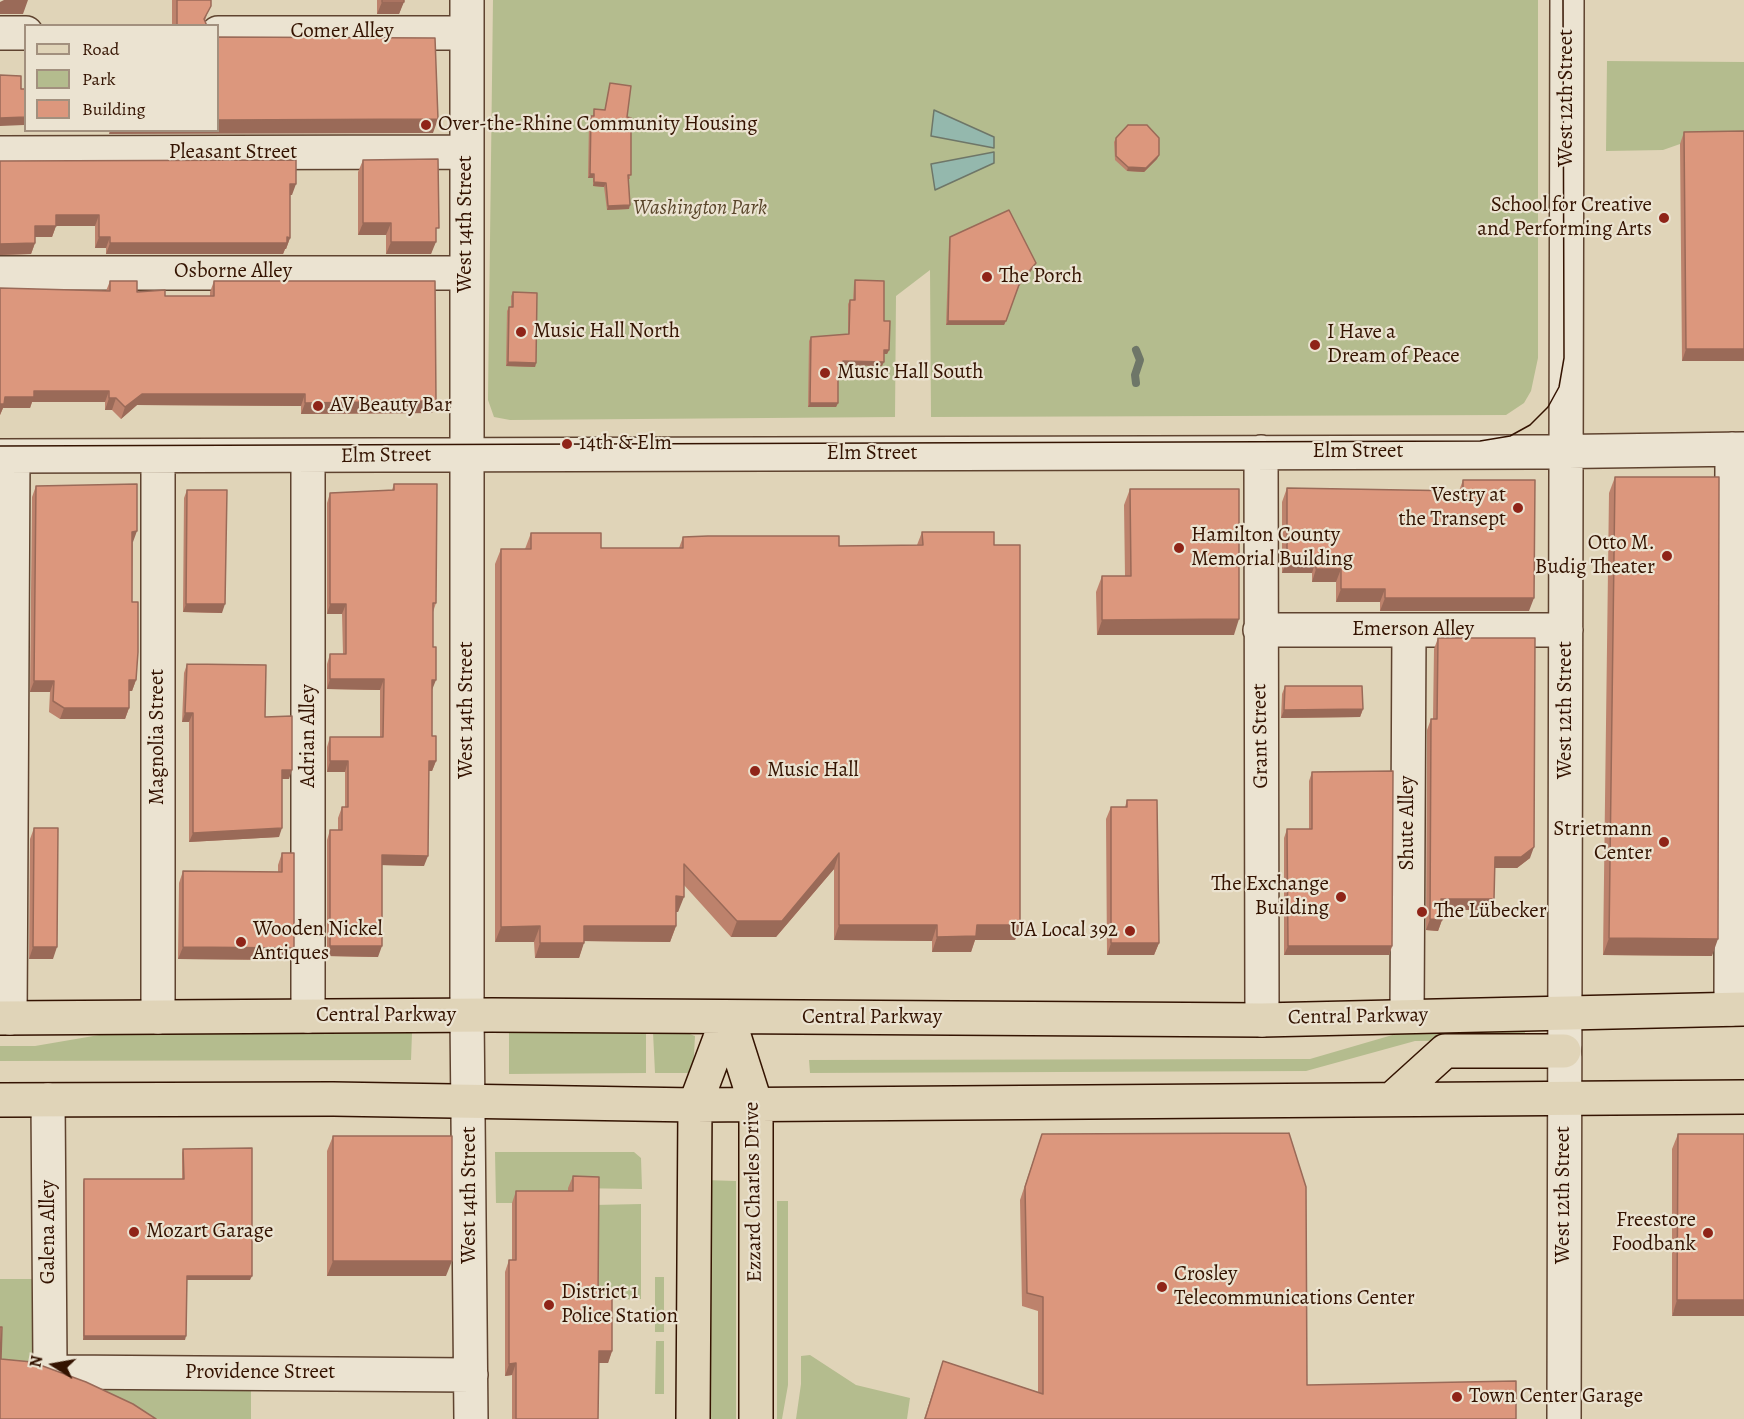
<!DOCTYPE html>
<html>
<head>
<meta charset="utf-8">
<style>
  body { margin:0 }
  #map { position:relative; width:1744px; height:1419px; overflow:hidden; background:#e0d4b8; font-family:Alegreya,serif }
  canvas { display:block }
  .legend { position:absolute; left:24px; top:24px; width:195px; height:108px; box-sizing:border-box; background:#ebe3d1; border:2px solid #a2907e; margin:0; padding:8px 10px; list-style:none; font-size:18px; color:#341301 }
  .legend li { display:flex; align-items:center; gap:12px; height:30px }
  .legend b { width:30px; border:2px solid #a2907e }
  .north { position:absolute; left:24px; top:1335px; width:60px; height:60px; -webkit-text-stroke:4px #ebe3d1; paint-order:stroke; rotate:281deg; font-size:16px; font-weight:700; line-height:24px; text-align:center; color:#341301 }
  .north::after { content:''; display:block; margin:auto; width:21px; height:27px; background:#341301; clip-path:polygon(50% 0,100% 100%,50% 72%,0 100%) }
</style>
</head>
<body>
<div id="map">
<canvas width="1744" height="1419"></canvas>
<ul class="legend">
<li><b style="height:8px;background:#e0d4b8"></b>Road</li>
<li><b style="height:16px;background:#b4bc8e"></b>Park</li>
<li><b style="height:16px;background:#dc977d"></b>Building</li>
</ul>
<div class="north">N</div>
</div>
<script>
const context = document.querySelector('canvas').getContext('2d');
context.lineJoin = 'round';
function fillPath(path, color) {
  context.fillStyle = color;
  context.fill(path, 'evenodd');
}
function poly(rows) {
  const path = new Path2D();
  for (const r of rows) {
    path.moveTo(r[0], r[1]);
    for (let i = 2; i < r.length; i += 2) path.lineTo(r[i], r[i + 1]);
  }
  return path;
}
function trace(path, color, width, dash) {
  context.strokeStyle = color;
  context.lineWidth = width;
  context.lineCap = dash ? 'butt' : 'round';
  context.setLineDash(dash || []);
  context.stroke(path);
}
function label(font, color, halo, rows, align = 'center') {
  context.font = font + ' Alegreya,serif';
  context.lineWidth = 4.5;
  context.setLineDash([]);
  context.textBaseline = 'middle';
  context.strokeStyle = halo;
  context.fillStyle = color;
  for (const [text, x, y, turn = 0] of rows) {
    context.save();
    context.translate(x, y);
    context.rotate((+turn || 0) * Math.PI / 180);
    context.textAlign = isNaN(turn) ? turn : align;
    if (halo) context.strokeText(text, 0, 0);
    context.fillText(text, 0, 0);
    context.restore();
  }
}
fillPath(poly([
  [493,0,1538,0,1538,358,1531,391,1524,403,1506,415,931,417,930,270,896,296,895,417,510,420,494,417,488,400],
  [1607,61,1744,62,1744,143,1680,144,1663,150,1606,151],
  [1413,1029,1525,1029,1525,1040,1415,1041,1306,1071,810,1073,809,1060,1310,1059],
  [149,1031,412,1033,411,1060,0,1061,0,1046,35,1046,111,1033],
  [653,1032,684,1032,695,1036,693,1073,655,1073],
  [509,1033,646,1033,646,1073,509,1074],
  [495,1152,634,1152,641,1158,642,1189,569,1188,568,1203,496,1203],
  [704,1180,736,1181,736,1419,705,1419],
  [777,1201,788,1201,788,1385,782,1419,777,1419],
  [641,1204,641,1299,594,1300,594,1205],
  [655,1277,664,1277,664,1332,655,1332],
  [0,1279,43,1279,44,1379,246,1381,251,1391,251,1419,0,1419],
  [656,1341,664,1341,664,1394,655,1394],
  [810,1355,856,1385,910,1398,907,1419,796,1419,801,1384,801,1356]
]), '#b4bc8e');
const water = poly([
  [934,110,994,137,994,148,931,136,934,110],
  [994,152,994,163,935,190,931,164,994,152]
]);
fillPath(water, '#94b8ad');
trace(water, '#6e7668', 1.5);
trace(poly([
  [1136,350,1140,360,1135,375,1136,383]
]), '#6e7668', 8);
const minor = poly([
  [467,0,467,1015,471,1419],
  [0,33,26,33],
  [218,33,467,33],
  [0,153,466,152],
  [0,273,466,273],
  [1261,452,1262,1020],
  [0,456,1534,452,1744,449],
  [158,457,158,1017],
  [308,457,308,1016],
  [1260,630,1566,630],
  [1731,1009,1732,449],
  [1407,1016,1409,630],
  [10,1018,13,456],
  [48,1100,50,1365,60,1372,471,1375],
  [1564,1419,1567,0]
]);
const major = poly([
  [728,1017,756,1105,756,1419],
  [0,1018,492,1015,1262,1020,1744,1009],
  [1392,1099,1445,1051,1564,1051],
  [0,1100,333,1099,695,1105,1744,1097],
  [693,1419,695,1105,728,1017]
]);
trace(minor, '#5f432f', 36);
trace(major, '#341301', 36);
trace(minor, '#ebe3d1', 33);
trace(major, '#e0d4b8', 33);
trace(poly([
  [0,446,1480,441,1510,436,1530,425,1548,407,1559,387,1564,358,1563,0]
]), '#341301', 1.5);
fillPath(poly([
  [172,0,211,0,205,21,207,26,172,26],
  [377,0,404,0,399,14,377,14],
  [610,83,627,117,630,179,628,179,629,209,607,210,604,187,593,186,593,178,588,178,589,120,591,116,593,116,594,109,605,110],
  [1684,132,1744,361,1682,361,1680,144],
  [1116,138,1159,155,1157,159,1144,172,1127,171,1115,160,1114,142],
  [363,160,436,236,431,254,386,254,386,235,358,235,358,172],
  [0,161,292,195,290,195,290,238,286,249,285,249,283,254,106,254,106,248,95,248,95,226,56,226,52,237,35,237,35,243,31,254,0,255],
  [950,237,1034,267,1019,286,1004,325,946,325,949,241],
  [855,280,884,321,889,350,887,354,884,354,882,366,843,365,841,377,838,377,838,403,836,407,808,407,809,341,811,337,848,334,848,304,850,300,853,300,854,284],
  [110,281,137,292,165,296,210,296,210,292,214,281,436,401,432,413,301,414,301,406,137,405,121,419,112,410,105,410,105,402,32,402,30,408,3,408,0,415,0,288,106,291],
  [513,292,536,363,535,367,506,366,507,311,509,307,511,307,511,296],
  [1615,477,1712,956,1603,955,1609,493],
  [1463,480,1529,611,1380,611,1380,602,1336,602,1336,582,1312,582,1312,573,1282,573,1282,502,1287,488,1459,491],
  [394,484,436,603,433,612,432,736,436,761,432,771,429,771,424,866,382,865,378,957,327,956,327,840,330,830,338,830,338,818,342,807,345,807,345,772,327,772,327,747,330,737,380,737,380,690,327,689,327,664,330,654,343,654,342,614,327,614,327,503,330,493,392,490],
  [36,486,133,542,132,602,136,680,132,691,129,691,129,708,125,719,60,719,49,712,50,692,30,692,32,497],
  [1130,489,1234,635,1097,635,1096,592,1102,576,1125,576,1124,505],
  [187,490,222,613,183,612,184,498],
  [922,532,994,545,1020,925,1015,940,975,940,971,952,932,952,932,941,834,940,834,869,776,937,731,937,684,885,678,912,676,912,676,926,670,942,584,941,579,958,535,958,534,942,495,942,495,564,501,549,525,549,531,533,601,548,679,548,683,537,839,546,917,545],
  [1438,638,1530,858,1517,868,1494,868,1490,910,1441,910,1442,920,1438,931,1426,930,1427,730,1431,719,1433,719,1434,649],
  [187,664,265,717,289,779,282,779,279,837,189,842,189,722,182,722,184,673],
  [1285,686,1363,709,1360,717,1281,718,1282,694],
  [1312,772,1392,946,1389,955,1284,955,1284,838,1287,829,1309,829,1309,781],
  [1127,800,1159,943,1154,955,1107,955,1106,819,1111,807,1125,807],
  [34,828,53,959,29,959,30,839],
  [282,853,289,960,178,959,179,883,183,871,278,872,278,865],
  [1042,1134,1307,1385,1516,1419,924,1419,943,1361,1038,1392,1038,1311,1022,1306,1020,1200],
  [1678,1134,1744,1134,1672,1316,1672,1149],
  [333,1136,446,1276,327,1276,327,1151],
  [183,1149,250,1280,187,1280,185,1340,83,1340,83,1183,84,1179,182,1179,182,1153],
  [573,1176,598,1299,612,1351,608,1363,598,1363,598,1419,512,1419,512,1375,505,1376,505,1272,509,1260,512,1260,512,1203,516,1191,568,1191,568,1188]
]), '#bd826c');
fillPath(poly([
  [4,0,28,0,23,14,0,14,0,2],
  [382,2,404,2,399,14,377,14],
  [26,117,24,125,0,126,0,118],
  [438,119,433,133,109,134,110,130,218,130,218,120],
  [1159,155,1157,159,1144,172,1127,171,1128,167],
  [590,174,594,174,593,178,588,178],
  [594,182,606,183,604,187,593,186],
  [290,184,296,184,292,195,286,195],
  [630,205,629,209,607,210,608,206],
  [56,215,99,215,95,226,52,226],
  [363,223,391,223,386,235,358,235],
  [35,226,56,226,52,237,31,237],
  [99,237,110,237,106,248,95,248],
  [290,238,286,249,285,249,283,254,106,254,110,243],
  [391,242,436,242,431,254,386,254],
  [35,243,31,254,0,255,0,244],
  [1036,263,1034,267,1019,286,1020,282],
  [948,321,1006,321,1004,325,946,325],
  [1686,349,1744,349,1744,361,1682,361],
  [884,350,889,350,887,354,883,354],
  [843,361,884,362,882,366,841,365],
  [508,362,536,363,535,367,506,366],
  [838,373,843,373,841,377,836,377],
  [34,391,109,391,105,402,32,402,30,408,3,408,0,415,0,404,5,397],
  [142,394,305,394,301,406,137,405,121,419,125,407],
  [109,398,116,398,112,410,105,410],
  [436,401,432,413,301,414,305,403],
  [810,403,838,403,836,407,808,407],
  [137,531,133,542,128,543,132,532],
  [1287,560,1316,560,1312,573,1282,573],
  [1316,569,1341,569,1336,582,1312,582],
  [1341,589,1385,589,1380,602,1336,602],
  [1385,598,1534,598,1529,611,1380,611],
  [186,604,225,604,222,613,183,612],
  [330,604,346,604,342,614,327,614],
  [1239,619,1234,635,1097,635,1102,620],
  [330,679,384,679,380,690,327,689],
  [129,680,136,680,132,691,125,691],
  [432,680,436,680,432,690],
  [34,681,54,681,50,692,30,692],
  [64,708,129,708,125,719,60,719],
  [1363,709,1360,717,1281,718,1284,710],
  [185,713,193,713,189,722,182,722],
  [330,761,348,761,345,772,327,772],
  [429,761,436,761,432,771,425,771],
  [282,770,292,770,289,779,279,779],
  [282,828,279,837,189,842,193,833],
  [1534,847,1530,858,1517,868,1491,868,1495,857],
  [839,853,834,869,776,937,731,937,737,921],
  [382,855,428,856,424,866,378,865],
  [676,896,684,897,678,912,670,912],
  [1441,899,1494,899,1490,910,1437,910],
  [1430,919,1442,920,1438,931,1426,930],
  [839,925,937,925,932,941,834,940],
  [977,925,1020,925,1015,940,975,940,971,952,932,952,937,937],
  [540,926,534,942,495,942,501,927],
  [584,926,676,926,670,942,579,941],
  [1609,938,1718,939,1712,956,1603,955],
  [540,943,584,943,579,958,535,958],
  [1111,943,1159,943,1154,955,1107,955],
  [330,946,382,946,378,957,327,956],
  [1288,946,1392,946,1389,955,1284,955],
  [33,947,57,947,53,959,29,959],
  [183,947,294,948,289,960,178,959],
  [333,1261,452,1261,446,1276,327,1276],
  [187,1276,252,1276,250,1280,185,1280],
  [1677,1300,1744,1300,1744,1316,1672,1316],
  [84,1336,186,1336,185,1340,83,1340],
  [599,1351,612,1351,608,1363,594,1363],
  [516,1363,512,1375,505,1376,509,1364]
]), '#9a6a58');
const building = poly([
  [177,0,211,0,211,6,204,19,207,26,177,26,177,0],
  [382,0,404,0,404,2,382,2,382,0],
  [218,37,435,38,438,119,218,120,218,37],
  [0,75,21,76,21,89,26,89,26,117,0,118,0,75],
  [610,83,631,86,627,117,631,118,631,175,628,175,630,205,608,206,606,183,594,182,594,174,590,174,591,116,594,116,594,109,605,110,610,83],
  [1128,125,1147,125,1159,138,1159,155,1146,168,1128,167,1116,156,1116,138,1128,125],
  [1744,131,1744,349,1686,349,1684,132,1744,131],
  [438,159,439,228,436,228,436,242,391,242,391,223,363,223,363,160,438,159],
  [296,160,296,184,290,184,290,238,287,237,287,243,110,243,110,237,99,237,99,215,56,215,56,226,35,226,35,243,0,244,0,161,296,160],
  [1009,210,1036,263,1020,282,1006,321,948,321,950,237,1009,210],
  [855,280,884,281,884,321,890,321,889,350,884,350,884,362,843,361,843,373,838,373,838,403,810,403,811,337,849,334,850,300,855,300,855,280],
  [110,281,137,281,137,292,165,290,165,296,214,296,214,281,435,281,436,401,305,403,305,394,142,394,125,407,116,398,109,398,109,391,34,391,34,397,5,397,4,404,0,404,0,288,110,291,110,281],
  [513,292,537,293,536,363,508,362,509,307,513,307,513,292],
  [1615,477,1719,477,1718,939,1609,938,1615,477],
  [1463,480,1535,480,1534,598,1385,598,1385,589,1341,589,1341,569,1316,569,1316,560,1287,560,1287,488,1463,491,1463,480],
  [137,484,137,531,132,532,132,602,138,602,138,652,136,680,129,680,129,708,64,708,53,701,54,681,34,681,36,486,137,484],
  [394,484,437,484,436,603,433,603,433,647,436,647,436,680,432,680,432,736,436,736,436,761,429,761,428,856,382,855,382,946,330,946,330,830,342,830,342,807,348,807,348,761,330,761,330,737,383,737,384,679,330,679,330,654,346,654,346,604,330,604,330,493,394,490,394,484],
  [1130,489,1239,489,1239,619,1102,620,1102,576,1131,576,1130,489],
  [187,490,227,490,225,604,186,604,187,490],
  [922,532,994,532,994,545,1020,545,1020,925,977,925,976,936,937,937,937,925,839,925,839,853,782,921,737,921,684,864,684,897,676,896,676,926,584,926,584,943,540,943,540,926,501,927,501,549,531,549,531,533,601,533,601,548,683,548,683,537,708,536,839,536,839,546,923,545,922,532],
  [1438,638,1535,638,1534,847,1521,857,1495,857,1494,899,1441,899,1442,920,1430,919,1431,719,1437,719,1438,638],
  [187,664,266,665,265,717,292,716,292,770,282,770,282,828,193,833,193,713,185,713,187,664],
  [1285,686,1362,686,1363,709,1284,710,1285,686],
  [1393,771,1392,946,1288,946,1287,829,1312,829,1312,772,1393,771],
  [1127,800,1157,800,1159,943,1111,943,1111,807,1127,807,1127,800],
  [34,828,58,828,57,947,33,947,34,828],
  [282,853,294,853,294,948,183,947,183,871,282,872,282,853],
  [1289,1133,1306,1187,1307,1385,1516,1381,1516,1419,925,1419,943,1361,1043,1394,1043,1297,1027,1293,1025,1187,1042,1134,1289,1133],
  [1678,1134,1744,1134,1744,1300,1677,1300,1678,1134],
  [333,1136,452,1136,452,1261,333,1261,333,1136],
  [252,1148,252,1276,187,1276,186,1336,84,1336,84,1179,184,1179,183,1149,252,1148],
  [573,1176,599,1177,598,1299,612,1298,612,1351,599,1351,598,1419,516,1419,516,1363,509,1364,509,1260,516,1260,516,1191,573,1191,573,1176],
  [0,1327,2,1327,1,1359,32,1362,86,1382,133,1404,156,1419,0,1419,0,1327]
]);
fillPath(building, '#dc977d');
trace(building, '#9a6a58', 1.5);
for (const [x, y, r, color] of [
  [426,125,6,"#8f2418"],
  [1664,218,6,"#8f2418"],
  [987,277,6,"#8f2418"],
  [521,332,6,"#8f2418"],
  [1315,345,6,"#8f2418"],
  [825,373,6,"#8f2418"],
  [318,406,6,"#8f2418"],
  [567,444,6,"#8f2418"],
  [1518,508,6,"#8f2418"],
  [1179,548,6,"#8f2418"],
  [1667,556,6,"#8f2418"],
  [755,771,6,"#8f2418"],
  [1664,842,6,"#8f2418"],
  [1341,897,6,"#8f2418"],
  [1422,912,6,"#8f2418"],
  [1130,931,6,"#8f2418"],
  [241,942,6,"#8f2418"],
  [134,1232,6,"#8f2418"],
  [1708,1233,6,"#8f2418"],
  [1162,1287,6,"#8f2418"],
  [549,1305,6,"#8f2418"],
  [1457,1397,6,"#8f2418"]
]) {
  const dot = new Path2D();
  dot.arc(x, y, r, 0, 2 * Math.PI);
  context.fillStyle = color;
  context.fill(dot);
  trace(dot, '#ebe3d1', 2);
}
label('21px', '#341301', '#ebe3d1', [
  ["Comer Alley",342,32],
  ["West 12th Street",1567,98,-90],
  ["Pleasant Street",233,153],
  ["West 14th Street",466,224,-90],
  ["Osborne Alley",233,272],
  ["Elm Street",1358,452],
  ["Elm Street",872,454],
  ["Elm Street",386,456,-1],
  ["Emerson Alley",1413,630],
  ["West 14th Street",467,710,-90],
  ["West 12th Street",1566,710,-90],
  ["Adrian Alley",309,736,-90],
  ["Grant Street",1261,736,-91],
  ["Magnolia Street",158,737,-90],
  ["Shute Alley",1408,823,-90],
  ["Central Parkway",386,1016],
  ["Central Parkway",1358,1017,-1],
  ["Central Parkway",872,1018],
  ["Ezzard Charles Drive",754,1192,-91],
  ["West 14th Street",470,1195,-90],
  ["West 12th Street",1564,1195,-90],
  ["Galena Alley",49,1232,-90],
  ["Providence Street",260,1373]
]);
label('21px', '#341301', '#ebe3d1', [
  ["Over-the-Rhine Community Housing",438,125],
  ["School for Creative",1652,206,"right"],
  ["and Performing Arts",1652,230,"right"],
  ["The Porch",999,277],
  ["Music Hall North",533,332],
  ["I Have a",1327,333],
  ["Dream of Peace",1327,357],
  ["Music Hall South",837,373],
  ["AV Beauty Bar",330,406],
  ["14th & Elm",579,444],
  ["Vestry at",1506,496,"right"],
  ["the Transept",1506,520,"right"],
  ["Hamilton County",1191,536],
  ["Memorial Building",1191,560],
  ["Otto M.",1655,544,"right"],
  ["Budig Theater",1655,568,"right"],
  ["Music Hall",767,771],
  ["Strietmann",1652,830,"right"],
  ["Center",1652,854,"right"],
  ["The Exchange",1329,885,"right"],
  ["Building",1329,909,"right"],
  ["The Lübecker",1434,912],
  ["Wooden Nickel",253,930],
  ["Antiques",253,954],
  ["UA Local 392",1118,931,"right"],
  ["Freestore",1696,1221,"right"],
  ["Foodbank",1696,1245,"right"],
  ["Mozart Garage",146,1232],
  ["Crosley",1174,1275],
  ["Telecommunications Center",1174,1299],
  ["District 1",561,1293],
  ["Police Station",561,1317],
  ["Town Center Garage",1469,1397]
], 'left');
label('italic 21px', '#5a462b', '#ebe3d1', [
  ["Washington Park",700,209]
]);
</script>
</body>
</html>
